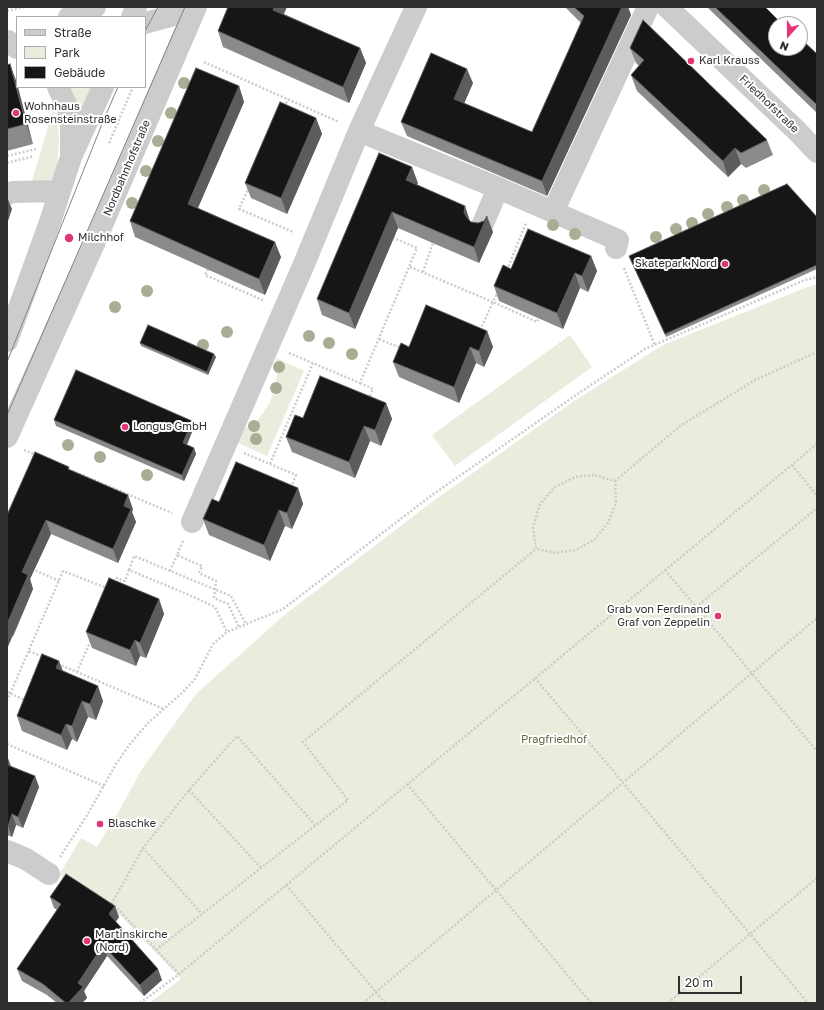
<!DOCTYPE html>
<html>
<head>
<meta charset="utf-8">
<style>
  body { margin:0 }
  #map { position:relative; width:824px; height:1010px; overflow:hidden; background:#fff; font-family:"Golos Text",sans-serif }
  canvas { display:block }
  .frame { position:absolute; inset:0; border:8px solid #2f2f2f; pointer-events:none }
  .legend { position:absolute; left:16px; top:16px; width:130px; height:72px; box-sizing:border-box; background:#fff; border:1px solid #acacac; margin:0; padding:5px 7px; list-style:none; font-size:12px; color:#2f2f2f }
  .legend li { display:flex; align-items:center; gap:8px; height:20px }
  .legend b { width:20px; border:1px solid #acacac }
  .north { position:absolute; left:768px; top:16px; width:40px; height:40px; box-sizing:border-box; background:#fff; border:1px solid #acacac; border-radius:50%; rotate:201deg; font-size:11px; font-weight:700; line-height:16px; text-align:center; color:#2f2f2f }
  .north::after { content:''; display:block; margin:auto; width:14px; height:18px; background:#e23578; clip-path:polygon(50% 0,100% 100%,50% 72%,0 100%) }
  .scale { position:absolute; left:678px; top:976px; width:64px; height:18px; box-sizing:border-box; border:2px solid #2f2f2f; border-top:0; padding-left:5px; font-size:12px; line-height:14px; white-space:nowrap; color:#2f2f2f; -webkit-text-stroke:3px #fff; paint-order:stroke }
</style>
</head>
<body>
<div id="map">
<canvas width="824" height="1010"></canvas>
<div class="frame"></div>
<ul class="legend">
<li><b style="height:5px;background:#ccc"></b>Straße</li>
<li><b style="height:11px;background:#eaecdd"></b>Park</li>
<li><b style="height:11px;background:#161616"></b>Gebäude</li>
</ul>
<div class="north">N</div>
<div class="scale">20 m</div>
</div>
<script>
const context = document.querySelector('canvas').getContext('2d');
context.lineJoin = 'round';
function fillPath(path, color) {
  context.fillStyle = color;
  context.fill(path, 'evenodd');
}
function poly(rows) {
  const path = new Path2D();
  for (const r of rows) {
    path.moveTo(r[0], r[1]);
    for (let i = 2; i < r.length; i += 2) path.lineTo(r[i], r[i + 1]);
  }
  return path;
}
function trace(path, color, width, dash) {
  context.strokeStyle = color;
  context.lineWidth = width;
  context.lineCap = dash ? 'butt' : 'round';
  context.setLineDash(dash || []);
  context.stroke(path);
}
function label(font, color, halo, rows, align = 'center') {
  context.font = font + ' "Golos Text",sans-serif';
  context.lineWidth = 4;
  context.setLineDash([]);
  context.textBaseline = 'middle';
  context.strokeStyle = halo;
  context.fillStyle = color;
  for (const [text, x, y, turn = 0] of rows) {
    context.save();
    context.translate(x, y);
    context.rotate((+turn || 0) * Math.PI / 180);
    context.textAlign = isNaN(turn) ? turn : align;
    if (halo) context.strokeText(text, 0, 0);
    context.fillText(text, 0, 0);
    context.restore();
  }
}
fillPath(poly([
  [69,87,91,87,77,124],
  [54,107,58,127,59,142,57,166,53,179,31,184],
  [817,284,817,1003,149,1003,181,979,121,916,59,875,81,838,97,847,119,811,142,769,196,694,283,616,432,502,574,401,663,345,805,288],
  [570,335,592,367,455,466,432,435],
  [276,358,304,371,267,456,238,443,244,429,258,420,269,404,274,391,277,377]
]), '#eaecdd');
trace(poly([
  [7,11,24,7],
  [204,62,339,122],
  [284,107,288,99],
  [109,143,133,87],
  [7,156,36,149],
  [7,163,34,156],
  [249,187,239,209,293,232],
  [410,267,493,302,498,291],
  [624,268,655,346],
  [208,269,205,275,265,301],
  [507,270,526,223],
  [423,272,433,243],
  [480,330,493,302,537,322,539,318],
  [379,339,403,349],
  [289,353,360,383,417,248,394,238],
  [360,383,373,389,369,398],
  [24,450,36,455],
  [244,453,296,475,291,487],
  [270,464,313,363],
  [792,465,817,496],
  [68,469,172,513],
  [595,475,615,481,616,503,608,523,595,539,576,550,555,553,536,549,533,527,540,504,555,487,575,477,595,475],
  [615,481,680,426,755,380,817,352],
  [183,541,177,555,202,566,199,573,216,581,214,598,228,604,239,627],
  [32,569,59,581],
  [129,570,134,556,231,596,246,624],
  [665,570,817,751],
  [170,571,177,555],
  [115,583,117,578,125,581,129,570,187,594,215,607,227,632],
  [696,607,817,508],
  [29,651,43,657],
  [58,664,164,709],
  [77,672,91,640],
  [535,678,808,1003],
  [7,692,27,701],
  [7,701,63,571,107,588],
  [7,744,104,786],
  [407,784,591,1003],
  [189,790,261,868],
  [143,848,202,914],
  [60,857,86,817,116,764,130,744,148,723,182,693,195,679,213,644,227,632,283,609,432,495,576,395,645,349,805,280,817,277],
  [286,885,385,1003],
  [156,950,348,800,303,742,536,549],
  [179,974,112,903,143,848,189,790,237,736,315,825],
  [140,1003,178,975,817,444],
  [363,1003,817,618],
  [668,1003,817,878]
]), '#ccc', 2.5, [2, 2]);
trace(poly([
  [667,7,797,131,817,152],
  [69,17,95,7],
  [132,17,136,7],
  [145,23,182,13,190,7],
  [8,41,17,48],
  [58,87,68,109,71,127,71,152],
  [359,131,498,188,618,240,616,248],
  [7,194,13,192,60,191],
  [553,212,648,7],
  [482,226,498,188],
  [7,341,50,222,71,157,103,87],
  [7,437,93,246,196,7],
  [192,522,304,264,359,131,416,7],
  [7,851,26,859,49,874]
]), '#ccc', 22);
trace(poly([
  [145,31,158,7],
  [7,362,104,119,118,87],
  [7,415,185,7]
]), '#848484', 1);
context.fillStyle = '#a8ad94';
for (const [x, y] of [
  [184,83],
  [171,113],
  [158,141],
  [146,171],
  [764,190],
  [743,200],
  [132,203],
  [727,207],
  [708,214],
  [692,223],
  [553,225],
  [676,229],
  [575,234],
  [656,237],
  [147,291],
  [115,307],
  [227,332],
  [309,336],
  [329,343],
  [203,345],
  [352,354],
  [279,367],
  [276,388],
  [254,426],
  [256,439],
  [68,445],
  [100,457],
  [147,475]
]) {
  context.beginPath();
  context.arc(x, y, 6, 0, 2 * Math.PI);
  context.fill();
}
fillPath(poly([
  [565,7,628,7,631,15,547,196,407,136,401,122,473,83,464,103,532,132,581,23],
  [707,7,765,7,779,21,817,54,817,113],
  [284,14,360,48,366,63,349,103,223,47,218,31],
  [630,48,767,140,773,155,746,168,741,164,728,177,637,91,631,75,639,66,636,63],
  [7,65,33,144,7,151],
  [239,86,244,102,198,208,281,257,265,295,135,237,130,221],
  [316,118,322,134,287,214,251,198,245,183],
  [418,183,417,185,470,221,493,232,479,263,398,228,355,329,322,315,317,299],
  [817,217,817,269,666,337,630,259],
  [591,256,597,271,588,292,580,288,563,329,499,301,494,286,511,269],
  [487,331,493,347,484,367,476,363,459,403,399,377,393,362,409,347],
  [140,343,216,357,208,375,141,346],
  [386,403,392,419,381,446,370,441,355,478,292,452,286,437,303,418],
  [54,420,192,421,194,427,187,445,194,448,196,454,184,481,56,426],
  [70,470,133,509,132,512,136,522,118,563,51,534,30,579,33,589,13,637,7,515],
  [298,488,303,504,292,529,285,526,270,561,209,535,203,519,219,502],
  [159,599,164,614,146,658,140,656,136,666,92,648,86,632],
  [59,661,63,671,103,701,96,720,88,717,77,742,72,739,67,750,22,731,17,716],
  [7,756,11,766,35,776,39,787,23,828,16,825,12,837,7,835],
  [50,897,119,917,115,922,162,980,144,996,107,956,84,991,87,998,82,1003,57,1003,47,995,22,981,17,969,57,910,54,908]
]), '#8a8a8a');
fillPath(poly([
  [274,7,287,7,279,25,273,10],
  [622,7,628,7,631,15,547,196,542,181],
  [360,48,366,63,349,103,343,87],
  [10,64,17,83,17,87,18,87,33,144,26,124],
  [467,69,473,83,460,113,454,99],
  [239,86,244,102,193,219,188,204],
  [316,118,322,134,287,214,281,198],
  [735,148,741,164,728,177,723,161],
  [412,167,418,183,412,196,406,180],
  [7,197,12,209,7,224],
  [465,206,470,221,470,228,464,212],
  [392,212,398,228,355,329,349,313],
  [487,216,493,232,479,263,474,247],
  [275,242,281,257,265,295,259,279],
  [591,256,597,271,588,292,582,276],
  [575,273,580,288,563,329,557,313],
  [487,331,493,347,484,367,479,351],
  [470,347,476,363,459,403,454,387],
  [214,354,216,357,208,375,207,372],
  [386,403,392,419,381,446,375,430],
  [192,421,194,427,185,449,183,443],
  [364,426,370,441,355,478,349,462],
  [194,448,196,454,184,481,182,475],
  [298,488,303,504,292,529,287,513],
  [128,495,133,509,132,512,136,522,118,563,113,549,124,506],
  [279,510,285,526,270,561,264,545],
  [46,520,51,534,30,579,33,589,7,649,7,624,22,572],
  [159,599,164,614,146,658,140,643],
  [135,640,140,656,136,666,130,650],
  [59,661,65,677,56,668],
  [98,686,103,701,96,720,90,704],
  [82,701,88,717,77,742,72,726],
  [66,724,72,739,67,750,61,735],
  [7,756,11,767,7,771],
  [35,776,39,787,23,828,18,817],
  [12,814,16,825,12,837,8,826],
  [115,906,119,917,113,926,109,914],
  [103,945,107,956,84,991,87,998,82,1003,68,1003,78,983],
  [158,969,162,980,144,996,140,985]
]), '#5c5c5c');
const building = poly([
  [228,7,274,7,273,10,360,48,343,87,218,31,228,7],
  [574,7,622,7,542,181,401,122,431,53,467,69,454,99,532,132,584,16,574,7],
  [715,7,765,7,779,21,780,19,786,24,776,24,776,48,800,48,800,38,817,54,817,105,715,7],
  [643,20,767,140,741,153,735,148,723,161,631,75,644,60,630,48,643,20],
  [10,64,26,124,7,129,7,65,10,64],
  [196,68,239,86,188,204,275,242,259,279,130,221,196,68],
  [280,102,316,118,281,198,245,183,280,102],
  [379,153,412,167,406,180,465,206,464,212,467,218,471,222,478,223,484,221,487,216,474,247,392,212,349,313,317,299,379,153],
  [787,184,817,217,817,265,665,334,629,256,787,184],
  [528,229,591,256,582,276,575,273,557,313,494,286,503,265,511,269,528,229],
  [426,305,487,331,479,351,470,347,454,387,393,362,401,343,409,347,426,305],
  [148,325,214,354,207,372,140,343,148,325],
  [76,370,192,421,183,443,194,448,182,475,54,420,76,370],
  [320,376,386,403,375,430,364,426,349,462,286,437,295,415,303,418,320,376],
  [35,452,69,467,68,469,128,495,124,506,131,509,113,549,46,520,22,572,28,575,7,624,7,515,35,452],
  [236,462,298,488,287,513,279,510,264,545,203,519,212,499,219,502,236,462],
  [109,578,159,599,140,643,135,640,130,650,86,632,109,578],
  [42,654,59,661,56,668,98,686,90,704,82,701,72,726,66,724,61,735,17,716,42,654],
  [7,765,35,776,18,817,12,814,8,826,7,825,7,765],
  [66,874,115,906,109,914,158,969,140,985,103,945,78,983,83,987,68,1003,66,1003,43,984,17,969,61,904,50,897,66,874]
]);
fillPath(building, '#161616');
trace(building, '#5c5c5c', 1);
for (const [x, y, r, color] of [
  [691,61,4,"#e23578"],
  [16,113,4,"#e23578"],
  [69,238,5,"#e23578"],
  [725,264,4,"#e23578"],
  [125,427,4,"#e23578"],
  [718,616,4,"#e23578"],
  [100,824,4,"#e23578"],
  [87,941,4,"#e23578"]
]) {
  const dot = new Path2D();
  dot.arc(x, y, r, 0, 2 * Math.PI);
  context.fillStyle = color;
  context.fill(dot);
  trace(dot, '#fff', 1.5);
}
label('11px', '#2f2f2f', '#fff', [
  ["Karl Krauss",699,61],
  ["Wohnhaus",24,107],
  ["Rosensteinstraße",24,120],
  ["Milchhof",78,238],
  ["Skatepark Nord",717,264,"right"],
  ["Longus GmbH",133,427],
  ["Grab von Ferdinand",710,610,"right"],
  ["Graf von Zeppelin",710,623,"right"],
  ["Blaschke",108,824],
  ["Martinskirche",95,935],
  ["(Nord)",95,948]
], 'left');
label('11px', '#2f2f2f', '#fff', [
  ["Friedhofstraße",769,104,44],
  ["Nordbahnhofstraße",127,168,-67]
]);
label('11px', '#606a3d', '#fff', [
  ["Pragfriedhof",554,740]
]);
</script>
</body>
</html>
